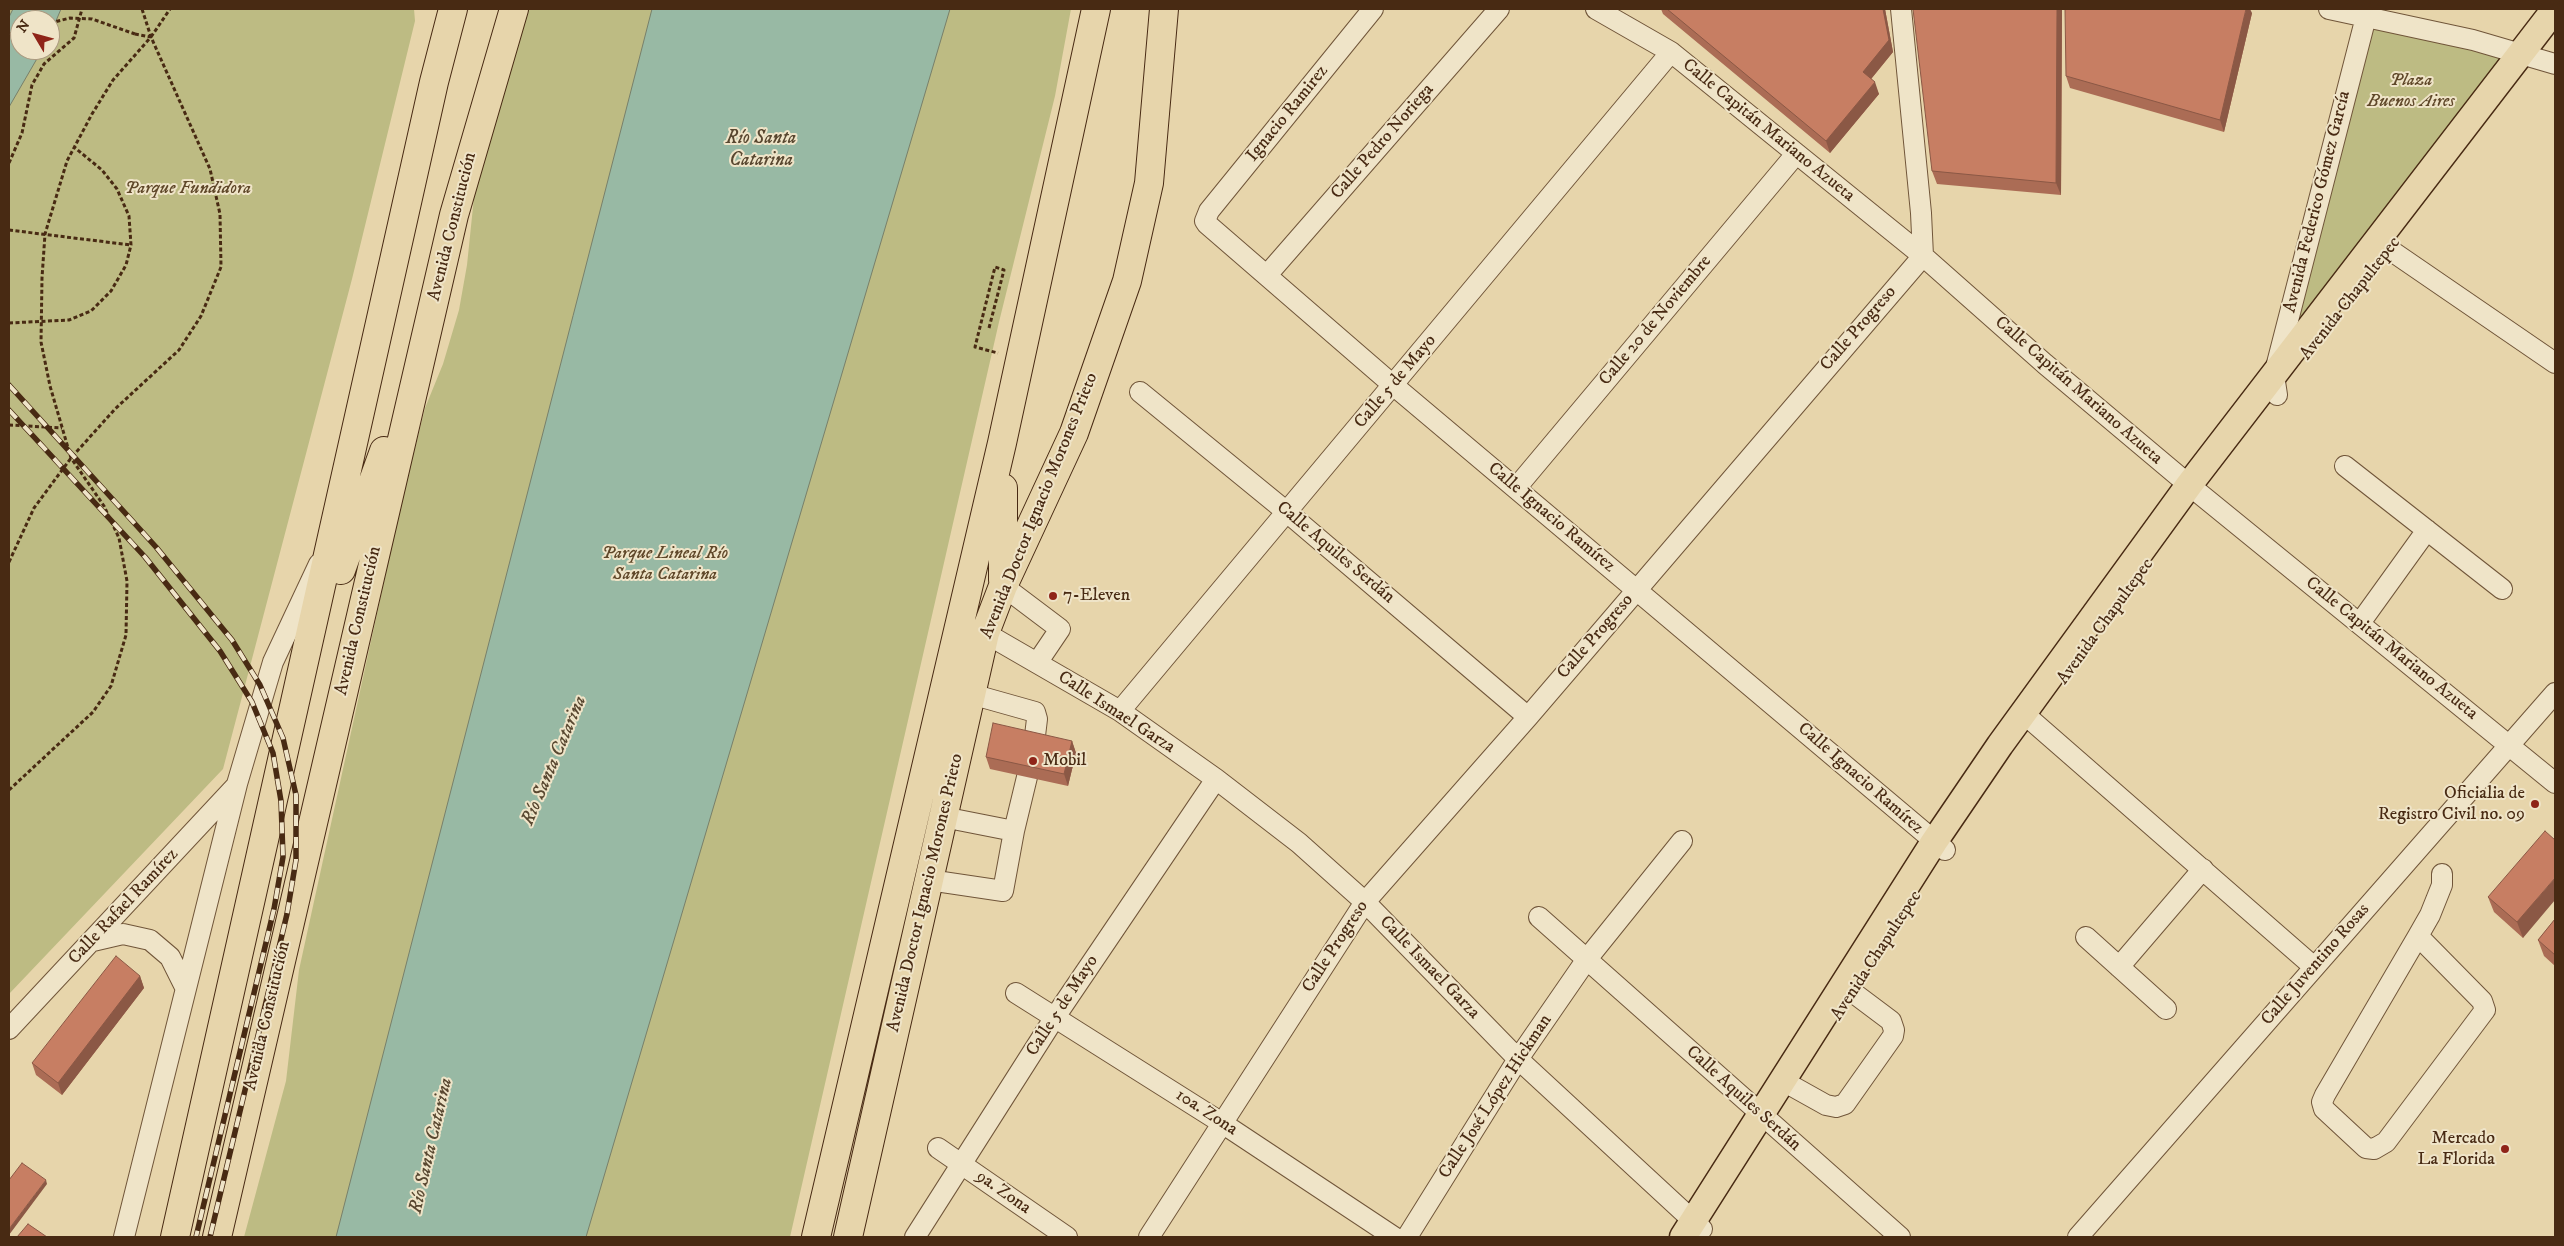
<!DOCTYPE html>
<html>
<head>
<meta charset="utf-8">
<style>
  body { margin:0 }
  #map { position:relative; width:2564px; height:1246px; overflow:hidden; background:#e7d5ab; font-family:"IM FELL DW Pica",serif }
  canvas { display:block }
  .frame { position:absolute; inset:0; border:10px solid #482a13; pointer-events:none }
  .north { position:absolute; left:10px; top:10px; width:50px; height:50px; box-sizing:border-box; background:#efe4c8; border:1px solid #ac9a80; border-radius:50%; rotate:307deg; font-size:14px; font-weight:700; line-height:20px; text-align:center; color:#482a13 }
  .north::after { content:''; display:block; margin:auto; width:18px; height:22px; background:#8f2418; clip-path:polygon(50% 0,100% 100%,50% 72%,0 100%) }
</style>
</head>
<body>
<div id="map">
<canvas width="2564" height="1246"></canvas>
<div class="frame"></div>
<div class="north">N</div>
</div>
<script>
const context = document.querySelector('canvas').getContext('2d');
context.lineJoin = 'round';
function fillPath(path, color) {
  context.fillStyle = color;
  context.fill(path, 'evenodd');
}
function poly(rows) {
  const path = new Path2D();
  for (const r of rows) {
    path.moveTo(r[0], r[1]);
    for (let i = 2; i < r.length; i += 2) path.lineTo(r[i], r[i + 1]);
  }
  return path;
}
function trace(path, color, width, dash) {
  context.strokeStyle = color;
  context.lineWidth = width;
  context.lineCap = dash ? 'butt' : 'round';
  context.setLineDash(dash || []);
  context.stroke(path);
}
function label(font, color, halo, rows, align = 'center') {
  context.font = font + ' "IM FELL DW Pica",serif';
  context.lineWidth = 4;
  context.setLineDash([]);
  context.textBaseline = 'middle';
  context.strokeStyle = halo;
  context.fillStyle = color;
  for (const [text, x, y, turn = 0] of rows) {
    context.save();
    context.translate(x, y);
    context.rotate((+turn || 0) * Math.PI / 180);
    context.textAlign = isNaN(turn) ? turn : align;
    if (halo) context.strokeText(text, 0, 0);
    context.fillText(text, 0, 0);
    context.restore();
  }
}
fillPath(poly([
  [9,9,414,9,415,21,352,279,223,769,9,994],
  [20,20,50,20,50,50,20,50],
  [522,9,1071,9,1055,96,999,322,790,1237,244,1237,286,1081,299,970,401,504,425,408,443,364,459,310,467,265,476,178],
  [2366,15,2520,53,2297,345,2284,335]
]), '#bdbb83');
const water = poly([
  [13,9,61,9,50,35,50,20,20,20,20,50,42,50,9,107,9,17,13,9],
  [652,9,950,9,586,1237,336,1237,652,9]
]);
fillPath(water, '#98b9a4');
trace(water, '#78806a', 1);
const minor = poly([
  [1373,9,1209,211,1205,221,1207,224,1393,385,1945,850],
  [1596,9,1671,52,1923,256,2045,364,2189,485,2555,783],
  [2329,9,2473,40,2555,64],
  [2377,241,2555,363],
  [1267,275,1499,9],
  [1140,392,1288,513,1528,717],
  [2277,395,2274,375,2368,9],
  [2345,466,2502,589],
  [1516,488,1796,154],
  [1003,586,1060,629,1037,663],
  [2360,623,2427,530],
  [985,633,1120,711,1216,779,1299,843,1365,902,1518,1059,1702,1229],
  [971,694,1035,712,1037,719,1034,744],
  [1120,711,1671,52],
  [2023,713,2314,967],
  [943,817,1014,831,1027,777],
  [929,880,1003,891,1014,831],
  [1539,917,1900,1237],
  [2418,936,2482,1001,2485,1010,2386,1142,2374,1149,2366,1148,2324,1109,2322,1102,2325,1095,2418,936,2430,915,2442,885,2442,874],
  [2086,937,2166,1009],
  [93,941,123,934,150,940,170,957,185,987],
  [2119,967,2203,869],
  [1016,993,1222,1123,1394,1237],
  [9,1029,236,786],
  [1783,1081,1826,1105,1836,1107,1845,1104,1893,1036,1894,1030,1891,1021,1843,985],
  [938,1148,1067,1237],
  [124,1237,237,784,273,662,319,564],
  [915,1237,1055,1017,1216,779],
  [1149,1237,1365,902,1528,717,1923,256,1921,213,1901,9],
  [1407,1237,1518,1059,1587,959,1682,841],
  [2078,1237,2555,693]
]);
const major = poly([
  [1683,1237,1934,842,2000,745,2189,485,2555,9]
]);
const highway = poly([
  [1003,488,1003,580],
  [341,570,384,451],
  [175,1237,434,82,453,9],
  [217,1237,454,215,514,9],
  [816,1237,1002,443,1096,9],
  [848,1237,985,633,1003,586,1074,433,1127,281,1149,183,1164,9]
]);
trace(minor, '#705539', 22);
trace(major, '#482a13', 29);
trace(highway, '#482a13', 30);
trace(poly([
  [9,34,20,31],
  [151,37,170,9],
  [9,163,22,133,32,85,44,64,74,38,82,9],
  [9,230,131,245],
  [9,323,69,320,91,311,111,291,126,265,131,245,129,216,117,189,102,170,74,147],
  [989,328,1004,270,995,267,975,347,998,353],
  [9,425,62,428],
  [9,562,34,508,71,458,115,409,179,350,201,316,221,267,220,214,210,169,151,37,142,9],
  [9,790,93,712,111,686,126,635,127,581,119,538,104,506,71,458,50,386,41,342,42,278,45,234,67,161,92,114,113,80,151,37,135,34]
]), '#482a13', 3, [4, 2.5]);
trace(minor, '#efe4c8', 20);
trace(major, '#e7d5ab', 26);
trace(highway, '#e7d5ab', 28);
const rail = poly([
  [9,385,156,547,232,640,260,685,283,738,296,795,296,860,287,914,210,1237],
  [9,410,145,557,220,651,252,702,273,753,281,801,283,857,274,909,196,1237]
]);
trace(rail, '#482a13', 5.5);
trace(rail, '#efe4c8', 4, [11]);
trace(poly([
  [50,23,70,18,92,19,135,34]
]), '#482a13', 3, [4, 2.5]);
fillPath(poly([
  [1661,9,1885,9,1893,52,1871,79,1879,94,1830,153,1663,14],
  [2062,9,2061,195,1937,184,1932,171],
  [2252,13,2224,132,2070,88,2066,76],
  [1072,741,1076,753,1068,786,990,769,986,757],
  [2555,840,2523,938,2494,912,2488,897],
  [2555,919,2555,966,2544,956,2538,940],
  [140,976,144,988,62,1095,36,1075,32,1063]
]), '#ab6c55');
fillPath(poly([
  [1883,9,1885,9,1893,52,1867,84,1863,72],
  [2057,9,2062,9,2061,195,2056,183],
  [2246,9,2250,9,2252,13,2224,132,2220,120],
  [1875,82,1879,94,1830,153,1826,141],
  [1072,741,1076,753,1068,786,1064,774],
  [2555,878,2555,900,2523,938,2517,922],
  [140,976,144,988,62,1095,58,1083],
  [46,1180,47,1184,9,1235,9,1229]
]), '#8b5845');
const building = poly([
  [1667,9,1883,9,1889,40,1863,72,1875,82,1826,141,1667,9],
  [1913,9,2057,9,2056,183,1932,171,1913,9],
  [2065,9,2246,9,2220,120,2066,76,2065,9],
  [993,723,1072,741,1064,774,986,757,993,723],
  [2545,831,2555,840,2555,878,2517,922,2488,897,2545,831],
  [2555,919,2555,955,2538,940,2555,919],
  [116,956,140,976,58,1083,32,1063,116,956],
  [22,1163,46,1180,9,1229,9,1180,22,1163],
  [28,1224,47,1237,17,1237,28,1224]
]);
fillPath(building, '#c77e63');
trace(building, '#8b5845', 1);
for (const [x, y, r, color] of [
  [1053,596,5,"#8f2418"],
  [1033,761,5,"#8f2418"],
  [2535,804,5,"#8f2418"],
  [2505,1149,5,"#8f2418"]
]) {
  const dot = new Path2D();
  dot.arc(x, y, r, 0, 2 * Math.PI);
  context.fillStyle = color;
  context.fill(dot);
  trace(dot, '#efe4c8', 2);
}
label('italic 18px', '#5f4729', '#efe4c8', [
  ["Plaza",2411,81],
  ["Buenos Aires",2411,102],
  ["Parque Fundidora",188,189],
  ["Parque Lineal Río",665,554],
  ["Santa Catarina",665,575]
]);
label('18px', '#482a13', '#efe4c8', [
  ["Ignacio Ramirez",1288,114,-51],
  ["Calle Capitán Mariano Azueta",1768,131,39],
  ["Calle Pedro Noriega",1383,142,-49],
  ["Avenida Federico Gómez García",2318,202,-76],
  ["Avenida Constitución",453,227,-76],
  ["Avenida Chapultepec",2351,299,-52],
  ["Calle 20 de Noviembre",1656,321,-50],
  ["Calle Progreso",1859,329,-49],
  ["Calle 5 de Mayo",1396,382,-50],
  ["Calle Capitán Mariano Azueta",2078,391,41],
  ["Avenida Doctor Ignacio Morones Prieto",1040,506,-68],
  ["Calle Ignacio Ramírez",1551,518,40],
  ["Calle Aquiles Serdán",1335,553,40],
  ["Avenida Constitución",359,621,-77],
  ["Avenida Chapultepec",2106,622,-54],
  ["Calle Progreso",1596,637,-49],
  ["Calle Capitán Mariano Azueta",2391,649,39],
  ["Calle Ismael Garza",1116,713,33],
  ["Calle Ignacio Ramírez",1860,779,41],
  ["Avenida Doctor Ignacio Morones Prieto",926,893,-77],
  ["Calle Rafael Ramírez",124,907,-47],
  ["Calle Progreso",1336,947,-57],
  ["Avenida Chapultepec",1877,956,-57],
  ["Calle Juventino Rosas",2316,965,-49],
  ["Calle Ismael Garza",1429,968,46],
  ["Calle 5 de Mayo",1063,1006,-57],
  ["Avenida Constitución",268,1016,-77],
  ["Calle José López Hickman",1496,1097,-57],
  ["Calle Aquiles Serdán",1743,1099,42],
  ["10a. Zona",1206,1113,33],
  ["9a. Zona",1003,1193,35]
]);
label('18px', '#482a13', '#efe4c8', [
  ["7-Eleven",1063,596],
  ["Mobil",1043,761],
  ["Oficialia de",2525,794,"right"],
  ["Registro Civil no. 09",2525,815,"right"],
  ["Mercado",2495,1139,"right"],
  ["La Florida",2495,1160,"right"]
], 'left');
label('italic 19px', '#584730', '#efe4c8', [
  ["Río Santa",761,139],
  ["Catarina",761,161],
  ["Río Santa Catarina",555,761,-67],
  ["Río Santa Catarina",432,1146,-77]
]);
</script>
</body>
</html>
